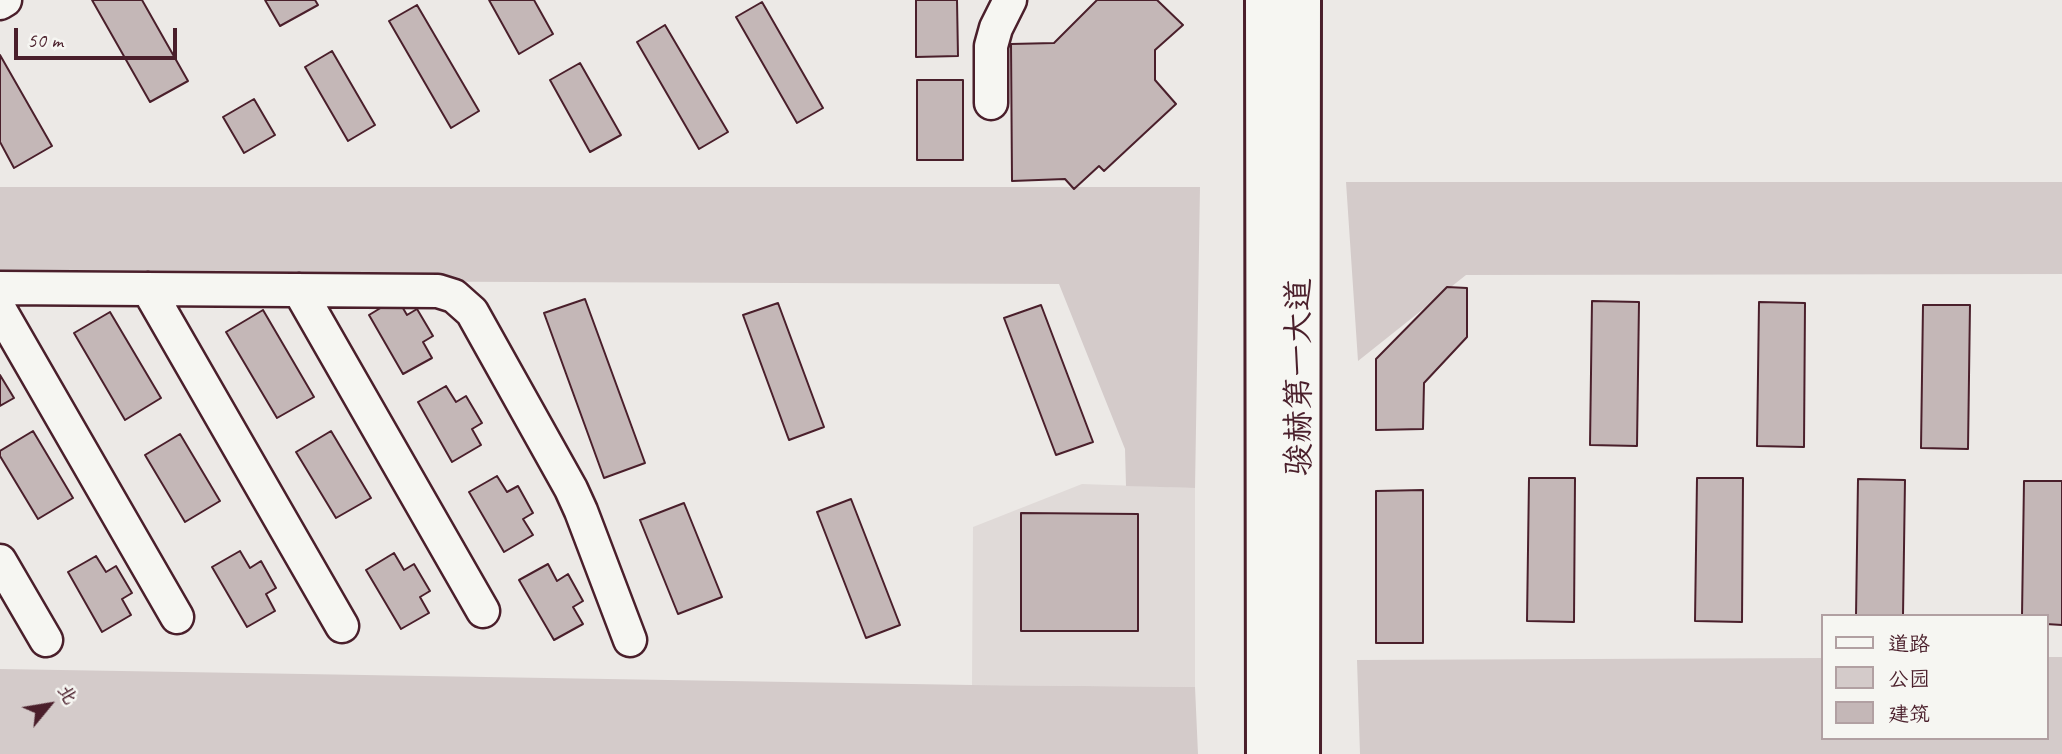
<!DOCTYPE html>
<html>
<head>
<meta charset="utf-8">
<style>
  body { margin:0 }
  #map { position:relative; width:2062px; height:754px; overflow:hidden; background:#ece9e6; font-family:Caveat,"LXGW WenKai TC",sans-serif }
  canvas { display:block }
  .legend { position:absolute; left:1821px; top:614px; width:228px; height:126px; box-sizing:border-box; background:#f6f6f2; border:2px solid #b1a0a2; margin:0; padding:9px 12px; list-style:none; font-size:21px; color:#4a1f2b }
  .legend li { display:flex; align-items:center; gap:14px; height:35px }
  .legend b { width:35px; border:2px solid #b1a0a2 }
  .north { position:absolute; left:14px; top:670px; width:70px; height:70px; -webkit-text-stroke:5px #f6f6f2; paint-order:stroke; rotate:60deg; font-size:19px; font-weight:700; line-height:28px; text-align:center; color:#4a1f2b }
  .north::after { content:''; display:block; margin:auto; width:24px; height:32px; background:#4a1f2b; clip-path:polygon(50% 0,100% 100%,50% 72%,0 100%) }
  .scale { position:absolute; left:14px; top:28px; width:163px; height:32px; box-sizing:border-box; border:4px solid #4a1f2b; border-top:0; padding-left:9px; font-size:21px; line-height:24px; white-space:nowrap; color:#4a1f2b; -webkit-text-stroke:5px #f6f6f2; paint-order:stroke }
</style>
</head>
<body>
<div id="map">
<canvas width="2062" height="754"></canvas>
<ul class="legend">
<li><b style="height:9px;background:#f6f6f2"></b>道路</li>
<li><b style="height:19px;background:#d4cbca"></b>公园</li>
<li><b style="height:19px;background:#c4b7b7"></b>建筑</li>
</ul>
<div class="north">北</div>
<div class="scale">50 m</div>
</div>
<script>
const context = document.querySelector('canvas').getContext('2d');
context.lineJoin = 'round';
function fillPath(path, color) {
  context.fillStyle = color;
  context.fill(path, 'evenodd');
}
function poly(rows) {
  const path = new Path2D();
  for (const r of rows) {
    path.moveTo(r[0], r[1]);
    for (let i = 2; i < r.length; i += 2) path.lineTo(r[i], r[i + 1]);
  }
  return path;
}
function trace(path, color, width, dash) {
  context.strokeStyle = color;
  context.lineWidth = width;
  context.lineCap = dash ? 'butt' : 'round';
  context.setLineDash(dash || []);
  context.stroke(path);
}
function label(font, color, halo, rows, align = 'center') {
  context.font = font + ' Caveat,"LXGW WenKai TC",sans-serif';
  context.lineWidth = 6;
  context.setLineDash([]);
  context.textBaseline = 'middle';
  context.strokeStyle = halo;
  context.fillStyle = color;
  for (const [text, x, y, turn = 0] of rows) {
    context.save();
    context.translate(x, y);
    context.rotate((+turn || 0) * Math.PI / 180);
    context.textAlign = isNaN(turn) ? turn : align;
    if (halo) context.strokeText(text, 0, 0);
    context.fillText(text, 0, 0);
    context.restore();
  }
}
fillPath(poly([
  [1082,484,1195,488,1195,687,972,685,973,527]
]), '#e0dad8');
fillPath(poly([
  [1346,182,2062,182,2062,274,1466,275,1358,361],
  [0,187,1200,187,1195,488,1126,486,1125,449,1059,284,0,280],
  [2046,657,2062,657,2062,754,1360,754,1357,660,1822,658,1822,738,2046,738],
  [0,669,972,685,1195,687,1198,754,0,754]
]), '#d4cbca');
const building = poly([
  [92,0,142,0,188,81,150,102,92,0],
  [265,0,315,0,318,5,280,26,265,0],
  [489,0,534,0,553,34,519,54,489,0],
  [916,0,957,0,958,56,916,57,916,0],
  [1097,0,1157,0,1183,25,1155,50,1155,80,1176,104,1104,171,1099,166,1074,189,1065,179,1012,181,1011,44,1054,43,1097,0],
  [762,2,823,108,797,123,736,17,762,2],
  [417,5,479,111,451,128,389,21,417,5],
  [665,25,728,132,699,149,637,42,665,25],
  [332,51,375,125,348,141,305,67,332,51],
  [0,55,52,146,14,168,0,142,0,55],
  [580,63,621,135,590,152,550,80,580,63],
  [917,80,963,80,963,160,917,160,917,80],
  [254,99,275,135,244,153,223,117,254,99],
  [1447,287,1467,288,1467,337,1424,383,1423,429,1376,430,1376,359,1447,287],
  [397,298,407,315,417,309,433,336,423,342,432,358,403,374,369,315,397,298],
  [585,299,645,463,604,478,544,313,585,299],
  [1592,301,1639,302,1637,446,1590,445,1592,301],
  [1759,302,1805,303,1804,447,1757,446,1759,302],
  [778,303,824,427,789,440,743,315,778,303],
  [1041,305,1093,442,1056,455,1004,318,1041,305],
  [1923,305,1970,305,1968,449,1921,448,1923,305],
  [263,310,314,397,277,418,226,332,263,310],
  [110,312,161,398,125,420,74,333,110,312],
  [0,375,14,398,0,406,0,375],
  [446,386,456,402,466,396,482,423,472,429,481,445,452,462,418,402,446,386],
  [33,431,73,498,38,519,0,456,0,451,33,431],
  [331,431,371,498,336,518,296,452,331,431],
  [180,434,220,501,185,522,145,455,180,434],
  [497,476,507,492,518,486,533,513,523,519,533,535,504,552,469,492,497,476],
  [1529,478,1575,478,1574,622,1527,621,1529,478],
  [1697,478,1743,478,1742,622,1695,621,1697,478],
  [1858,479,1905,480,1903,616,1856,616,1858,479],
  [2024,481,2062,481,2062,625,2046,624,2046,616,2022,616,2024,481],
  [1423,490,1423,643,1376,643,1376,491,1423,490],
  [851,499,900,625,866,638,817,512,851,499],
  [684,503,722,597,678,614,640,520,684,503],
  [1021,513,1138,514,1138,631,1021,631,1021,513],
  [240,551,250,568,261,561,276,588,266,594,275,611,247,627,212,567,240,551],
  [394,553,404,570,414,564,430,591,420,597,429,613,401,629,366,570,394,553],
  [96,556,106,572,116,566,132,593,122,599,131,615,102,632,68,572,96,556],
  [548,564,557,581,568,574,583,601,573,607,583,624,554,640,519,580,548,564]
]);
fillPath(building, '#c4b7b7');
trace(building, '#4a1f2b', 2);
const minor = poly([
  [0,3,5,0],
  [991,103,991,46,996,28,1010,0],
  [0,288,438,291,454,296,472,312,571,489,581,511,630,640],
  [148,289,342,626],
  [299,290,483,611],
  [0,310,177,617],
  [0,561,46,640]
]);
const major = poly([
  [1265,0,1266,754],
  [1300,754,1301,0]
]);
trace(minor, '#4a1f2b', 37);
trace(major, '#4a1f2b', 44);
trace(minor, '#f6f6f2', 32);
trace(major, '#f6f6f2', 38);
label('33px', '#4a1f2b', '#f6f6f2', [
  ["骏赫第一大道",1300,377,-90]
]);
</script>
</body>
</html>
